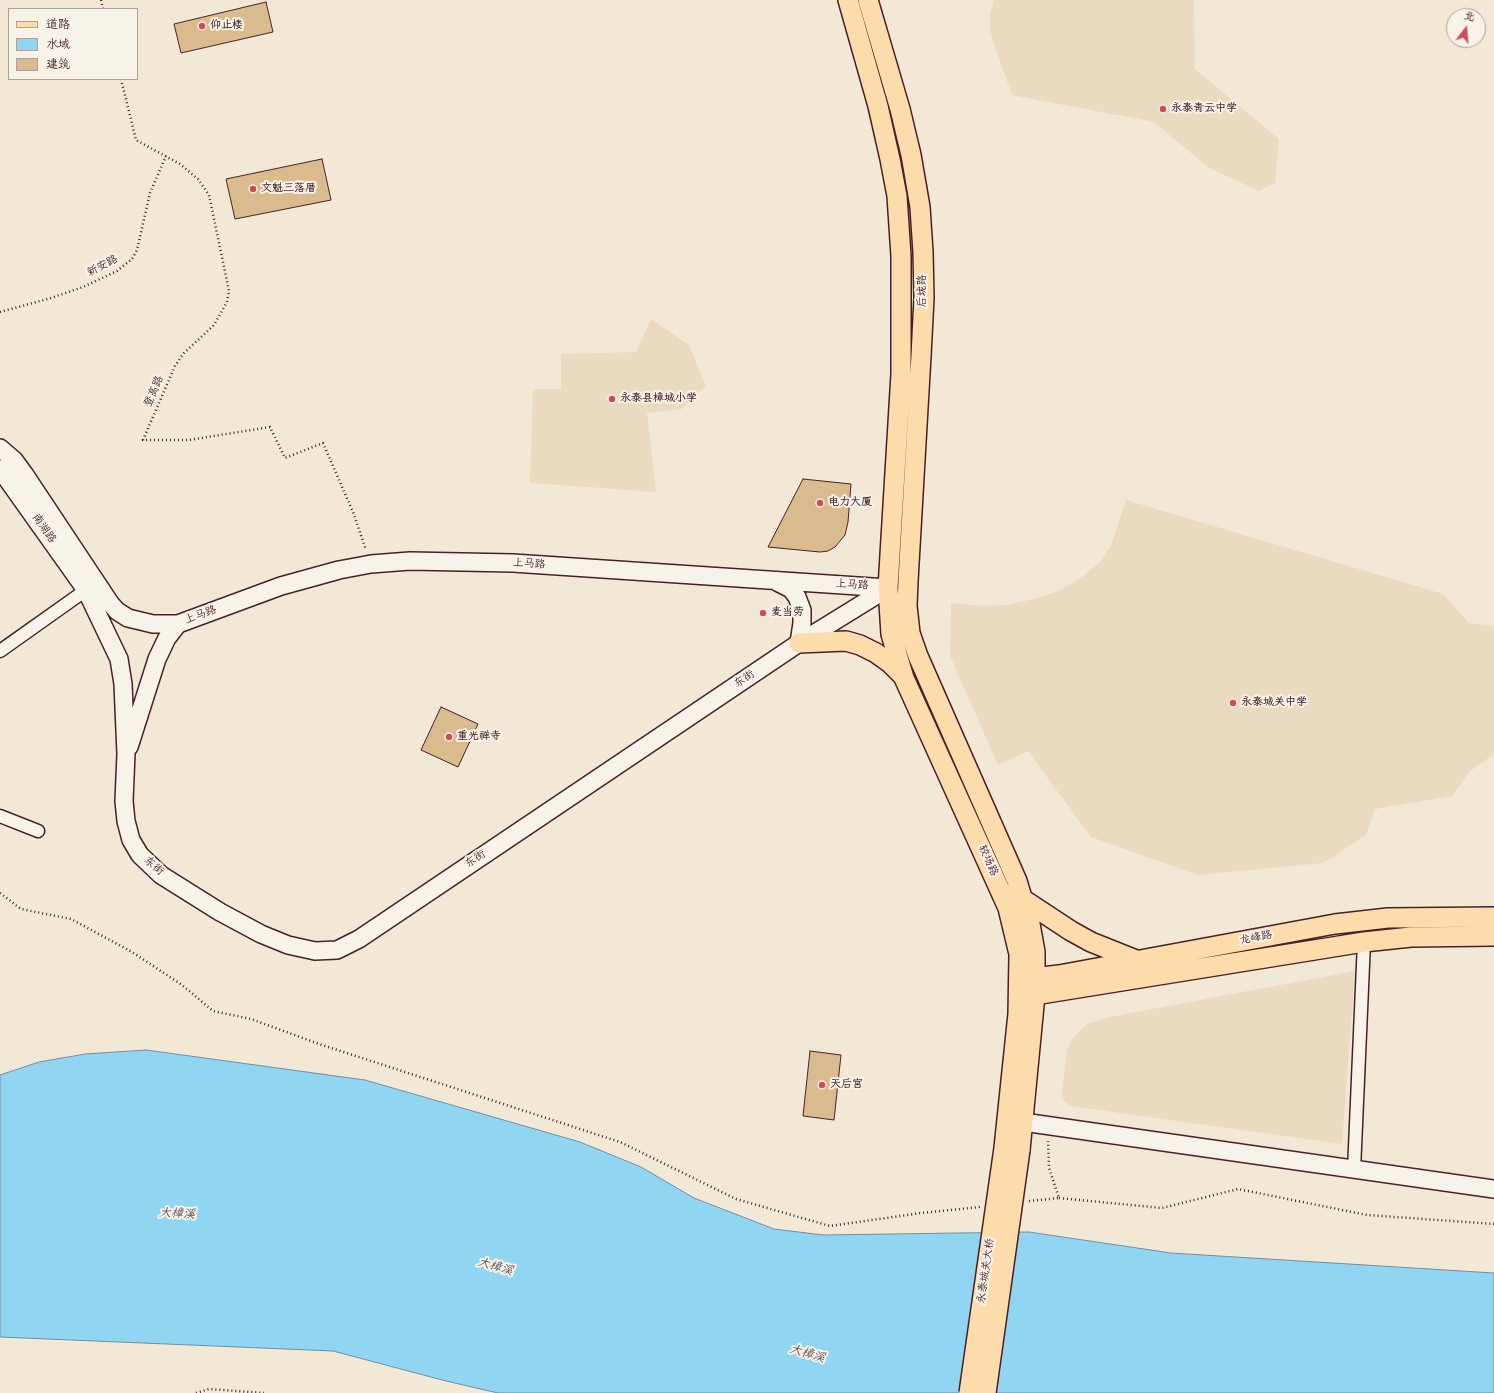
<!DOCTYPE html>
<html>
<head>
<meta charset="utf-8">
<style>
  body { margin:0 }
  #map { position:relative; width:1494px; height:1393px; overflow:hidden; background:#f1e8d6; font-family:"Gochi Hand","LXGW WenKai TC",sans-serif }
  canvas { display:block }
  .legend { position:absolute; left:8px; top:8px; width:130px; height:72px; box-sizing:border-box; background:#f7f3e8; border:1px solid #b29e9c; margin:0; padding:5px 7px; list-style:none; font-size:12px; color:#4a1f2b }
  .legend li { display:flex; align-items:center; gap:8px; height:20px }
  .legend b { width:20px; border:1px solid #b29e9c }
  .north { position:absolute; left:1446px; top:8px; width:40px; height:40px; box-sizing:border-box; background:#f7f3e8; border:1px solid #b29e9c; border-radius:50%; rotate:16deg; font-size:11px; font-weight:700; line-height:16px; text-align:center; color:#4a1f2b }
  .north::after { content:''; display:block; margin:auto; width:14px; height:18px; background:#d1495b; clip-path:polygon(50% 0,100% 100%,50% 72%,0 100%) }
</style>
</head>
<body>
<div id="map">
<canvas width="1494" height="1393"></canvas>
<ul class="legend">
<li><b style="height:5px;background:#fddcac"></b>道路</li>
<li><b style="height:11px;background:#90d6f2"></b>水域</li>
<li><b style="height:11px;background:#d9bb8d"></b>建筑</li>
</ul>
<div class="north">北</div>
</div>
<script>
const context = document.querySelector('canvas').getContext('2d');
context.lineJoin = 'round';
function fillPath(path, color) {
  context.fillStyle = color;
  context.fill(path, 'evenodd');
}
function poly(rows) {
  const path = new Path2D();
  for (const r of rows) {
    path.moveTo(r[0], r[1]);
    for (let i = 2; i < r.length; i += 2) path.lineTo(r[i], r[i + 1]);
  }
  return path;
}
function trace(path, color, width, dash) {
  context.strokeStyle = color;
  context.lineWidth = width;
  context.lineCap = dash ? 'butt' : 'round';
  context.setLineDash(dash || []);
  context.stroke(path);
}
function label(font, color, halo, rows, align = 'center') {
  context.font = font + ' "Gochi Hand","LXGW WenKai TC",sans-serif';
  context.lineWidth = 4;
  context.setLineDash([]);
  context.textBaseline = 'middle';
  context.strokeStyle = halo;
  context.fillStyle = color;
  for (const [text, x, y, turn = 0] of rows) {
    context.save();
    context.translate(x, y);
    context.rotate((+turn || 0) * Math.PI / 180);
    context.textAlign = isNaN(turn) ? turn : align;
    if (halo) context.strokeText(text, 0, 0);
    context.fillText(text, 0, 0);
    context.restore();
  }
}
fillPath(poly([
  [992,0,1194,0,1195,69,1279,139,1275,183,1259,191,1208,167,1154,122,1012,95,994,44,990,30,990,13,994,2],
  [651,319,689,345,706,386,681,409,647,413,656,492,530,483,533,389,561,389,561,354,636,352],
  [1126,500,1443,594,1469,623,1494,626,1494,754,1470,771,1452,796,1375,809,1366,835,1323,863,1198,875,1091,837,1028,751,998,765,950,656,951,603,983,606,1005,605,1030,600,1059,591,1082,577,1100,562,1111,546],
  [1355,971,1342,1144,1070,1106,1064,1101,1062,1093,1067,1050,1071,1041,1079,1031,1088,1024,1104,1018]
]), '#eadac0');
const water = poly([
  [146,1050,365,1080,580,1142,641,1167,694,1198,774,1229,823,1235,1029,1232,1171,1253,1494,1273,1494,1393,498,1393,446,1381,333,1351,0,1337,0,1075,39,1062,85,1054,146,1050]
]);
fillPath(water, '#90d6f2');
trace(water, '#748da2', 1);
const building = poly([
  [266,2,273,32,181,53,174,24,266,2],
  [322,159,331,200,235,219,226,179,322,159],
  [803,479,851,484,848,522,845,535,835,547,828,551,820,552,768,547,803,479],
  [441,707,478,724,458,767,421,750,441,707],
  [810,1051,841,1055,834,1120,803,1116,810,1051]
]);
fillPath(building, '#d9bb8d');
trace(building, '#4a1f2b', 1);
const street = poly([
  [0,651,86,590],
  [0,816,38,831],
  [1354,1170,1364,942]
]);
const secondary = poly([
  [0,448,14,460,25,475,110,603,117,611,128,618,153,624,178,624,281,586,339,570,371,564,410,561,513,563,888,588],
  [0,469,86,590,119,659,123,684,126,754,124,801,126,821,131,840,140,855,161,875,220,912,261,934,288,945,315,951,337,950,359,939,799,643,888,588],
  [777,582,791,589,797,597,802,610,802,623,799,643],
  [129,747,157,659,167,638,178,624],
  [1009,1120,1494,1189]
]);
const primary = poly([
  [848,0,878,106,890,159,897,196,901,256,901,374,888,588,891,634,904,678,1008,908,1019,954,1018,1014,1004,1148],
  [868,0,900,109,911,155,920,207,923,252,924,298,921,356,908,581,907,606,910,633,918,656,1017,881,1030,924,1035,952,1035,995,1020,1150],
  [799,643,846,641,860,645,876,653,890,663,903,676],
  [1024,900,1071,931,1091,942,1136,960],
  [1025,979,1059,975,1335,924,1388,918,1494,917],
  [1022,997,1364,942,1411,937,1494,936]
]);
trace(street, '#4a1f2b', 15);
trace(secondary, '#4a1f2b', 20);
trace(primary, '#4a1f2b', 22);
trace(poly([
  [101,0,103,9],
  [121,79,136,140,180,164,198,179,209,195,229,291,227,302,214,325,183,354,175,366,143,440,189,440,270,427,285,458,323,443,353,512,366,550],
  [0,312,51,298,83,287,117,271,132,259,137,250,150,193,166,156],
  [0,893,21,909,71,919,132,952,182,985,213,1011,251,1019,319,1044,620,1142,736,1199,830,1226,921,1213,980,1207],
  [1059,1198,1162,1208,1238,1189,1367,1215,1494,1224],
  [1029,1201,1059,1198,1049,1168,1048,1141],
  [196,1393,209,1389,264,1393]
]), '#4a1f2b', 2.5, [1, 3]);
trace(street, '#f7f3e8', 12);
trace(secondary, '#f7f3e8', 17);
trace(primary, '#fddcac', 19);
const primaryBridge = poly([
  [969,1393,1004,1148],
  [986,1393,1020,1150]
]);
trace(primaryBridge, '#4a1f2b', 22, []);
trace(primaryBridge, '#fddcac', 19);
for (const [x, y, r, color] of [
  [202,26,4,"#d1495b"],
  [1163,109,4,"#d1495b"],
  [253,189,4,"#d1495b"],
  [612,399,4,"#d1495b"],
  [820,503,4,"#d1495b"],
  [763,613,4,"#d1495b"],
  [1233,703,4,"#d1495b"],
  [449,737,4,"#d1495b"],
  [822,1085,4,"#d1495b"]
]) {
  const dot = new Path2D();
  dot.arc(x, y, r, 0, 2 * Math.PI);
  context.fillStyle = color;
  context.fill(dot);
  trace(dot, '#f7f3e8', 1.5);
}
label('bold 11px', '#4a1f2b', '#f7f3e8', [
  ["仰止楼",210,26],
  ["永泰青云中学",1171,109],
  ["文魁三落厝",261,189],
  ["永泰县樟城小学",620,399],
  ["电力大厦",828,503],
  ["麦当劳",771,613],
  ["永泰城关中学",1241,703],
  ["重光禅寺",457,737],
  ["天后宫",830,1085]
], 'left');
label('11px', '#4a1f2b', '#f7f3e8', [
  ["新安路",103,267,-28],
  ["后垅路",923,291,-90],
  ["登高路",155,392,-67],
  ["南湖路",43,529,55],
  ["上马路",529,565,4],
  ["上马路",852,586,3],
  ["上马路",201,616,-20],
  ["东街",745,680,-34],
  ["东街",476,860,-34],
  ["较场路",987,861,66],
  ["东街",153,867,41],
  ["龙峰路",1256,939,-11],
  ["永泰城关大桥",987,1271,-82]
]);
label('italic 12px', '#5c4d5d', '#f7f3e8', [
  ["大樟溪",177,1215,3],
  ["大樟溪",495,1268,16],
  ["大樟溪",807,1355,16]
]);
</script>
</body>
</html>
